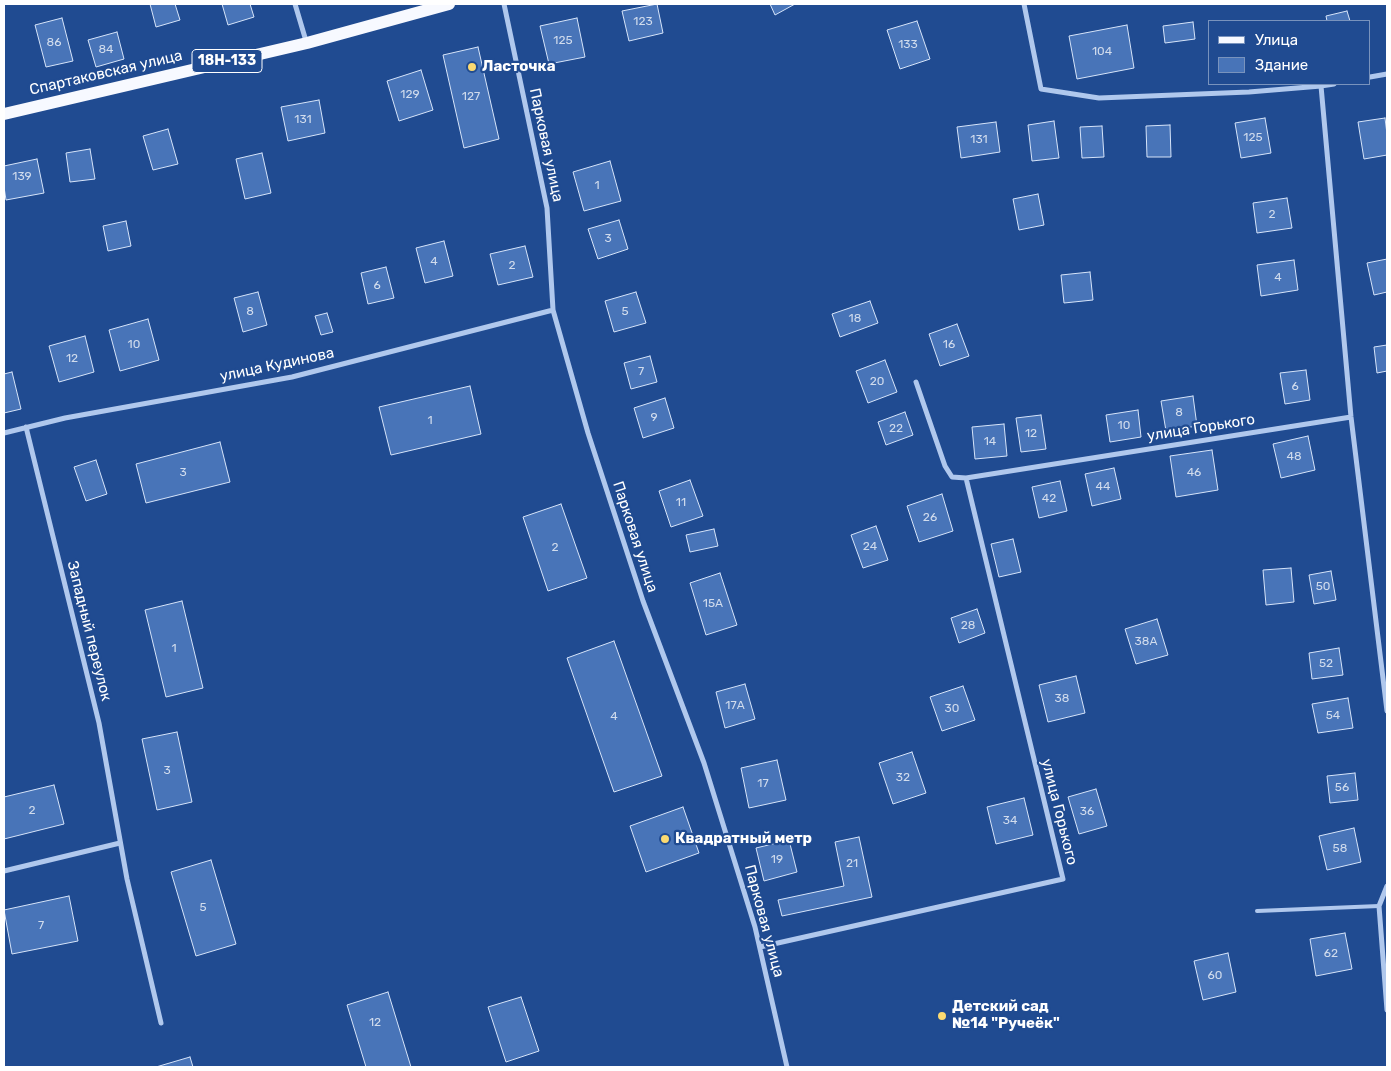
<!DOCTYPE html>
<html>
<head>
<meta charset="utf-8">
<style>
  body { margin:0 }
  #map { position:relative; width:1391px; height:1071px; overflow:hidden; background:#204b91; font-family:Rubik,sans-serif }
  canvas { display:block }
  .frame { position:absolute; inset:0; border:5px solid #fff; pointer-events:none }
  .legend { position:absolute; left:1208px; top:20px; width:162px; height:65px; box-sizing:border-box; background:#204b91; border:1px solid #7993bd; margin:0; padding:6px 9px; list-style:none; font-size:15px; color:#fff }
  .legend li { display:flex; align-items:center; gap:10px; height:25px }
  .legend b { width:25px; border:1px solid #7993bd }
</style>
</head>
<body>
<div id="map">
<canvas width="1391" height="1071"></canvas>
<div class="frame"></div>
<ul class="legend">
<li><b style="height:6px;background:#f7f9ff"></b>Улица</li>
<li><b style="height:14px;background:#4874b8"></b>Здание</li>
</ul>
</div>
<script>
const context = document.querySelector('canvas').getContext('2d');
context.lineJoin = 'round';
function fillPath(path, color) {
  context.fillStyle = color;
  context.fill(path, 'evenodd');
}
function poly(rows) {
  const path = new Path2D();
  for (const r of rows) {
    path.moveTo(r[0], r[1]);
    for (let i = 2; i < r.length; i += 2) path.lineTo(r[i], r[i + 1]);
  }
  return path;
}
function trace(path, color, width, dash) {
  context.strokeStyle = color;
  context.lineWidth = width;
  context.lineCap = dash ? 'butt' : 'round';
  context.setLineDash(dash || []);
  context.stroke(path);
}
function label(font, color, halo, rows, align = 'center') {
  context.font = font + ' Rubik,sans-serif';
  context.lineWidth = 4.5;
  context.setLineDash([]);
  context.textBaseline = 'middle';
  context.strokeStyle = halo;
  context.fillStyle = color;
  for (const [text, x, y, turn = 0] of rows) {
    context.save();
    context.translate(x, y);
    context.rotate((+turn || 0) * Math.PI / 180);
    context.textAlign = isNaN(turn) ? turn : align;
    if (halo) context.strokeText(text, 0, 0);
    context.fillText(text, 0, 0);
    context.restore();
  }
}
const building = poly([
  [150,4,175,4,180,20,156,27,150,4],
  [222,4,250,4,254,17,228,25,222,4],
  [657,4,663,33,629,41,622,11,657,4],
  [770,4,795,4,775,15,770,4],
  [1347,11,1350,21,1327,21,1326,16,1347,11],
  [62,18,73,61,46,67,35,25,62,18],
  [577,18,585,57,549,64,540,26,577,18],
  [917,21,930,59,900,69,887,30,917,21],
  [1193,22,1195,39,1165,43,1163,26,1193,22],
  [1127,25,1134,68,1077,79,1069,36,1127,25],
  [117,32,124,59,96,67,88,40,117,32],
  [478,47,499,139,464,148,443,55,478,47],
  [421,70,433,110,399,121,387,81,421,70],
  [319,100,325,133,288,141,281,107,319,100],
  [1265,118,1271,153,1241,158,1235,123,1265,118],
  [1385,118,1387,134,1387,155,1364,159,1358,122,1385,118],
  [1054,121,1059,158,1032,161,1028,125,1054,121],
  [996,122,1000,152,961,158,957,127,996,122],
  [1170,125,1171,157,1147,157,1146,126,1170,125],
  [1102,126,1104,157,1082,158,1080,127,1102,126],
  [168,129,178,164,153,170,143,136,168,129],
  [90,149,95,179,70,182,66,153,90,149],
  [262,153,271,193,245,199,236,159,262,153],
  [37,159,44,193,6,200,4,187,4,166,37,159],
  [610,161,621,201,584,211,573,172,610,161],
  [1038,194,1044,225,1019,230,1013,199,1038,194],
  [1287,198,1292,228,1257,233,1253,203,1287,198],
  [619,220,628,249,598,259,588,229,619,220],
  [126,221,131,246,108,251,103,226,126,221],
  [444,241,453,276,425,283,416,248,444,241],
  [525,246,533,277,498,285,490,254,525,246],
  [1387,259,1387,292,1374,295,1367,263,1387,259],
  [1294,260,1298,290,1261,296,1257,265,1294,260],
  [386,267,394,298,368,304,361,273,386,267],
  [1090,272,1093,300,1064,303,1061,275,1090,272],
  [258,292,267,325,243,332,234,298,258,292],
  [636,292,646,323,614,332,605,301,636,292],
  [870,301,878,323,840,337,832,314,870,301],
  [327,313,333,332,321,335,315,316,327,313],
  [148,319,159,360,120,371,109,330,148,319],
  [957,324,969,356,940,366,929,334,957,324],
  [85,336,94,372,59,382,49,346,85,336],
  [1387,345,1387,371,1377,373,1374,347,1387,345],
  [650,356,657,382,631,389,624,363,650,356],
  [885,360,897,392,868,403,856,371,885,360],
  [1306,370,1310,400,1285,404,1280,373,1306,370],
  [12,372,21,409,4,413,4,374,12,372],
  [470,386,481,434,391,455,379,407,470,386],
  [1193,396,1197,426,1166,431,1161,401,1193,396],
  [665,398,674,428,643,438,634,408,665,398],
  [1138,410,1141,437,1110,442,1106,415,1138,410],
  [905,412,913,435,886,445,878,422,905,412],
  [1041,415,1046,449,1021,452,1016,418,1041,415],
  [1004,424,1007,456,975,459,972,427,1004,424],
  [1308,436,1315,470,1281,478,1273,444,1308,436],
  [220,442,230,482,146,503,136,464,220,442],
  [1212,450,1218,490,1176,497,1170,456,1212,450],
  [96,460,107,494,86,501,74,467,96,460],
  [1114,468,1121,499,1092,506,1085,474,1114,468],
  [690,480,703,516,671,527,659,491,690,480],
  [1060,481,1067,511,1039,518,1032,487,1060,481],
  [942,494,953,531,919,542,907,506,942,494],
  [561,504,587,578,548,591,523,517,561,504],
  [876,526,888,560,863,568,851,535,876,526],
  [714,529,718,546,690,552,686,535,714,529],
  [1013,539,1021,572,999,577,991,544,1013,539],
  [1291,568,1294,602,1266,605,1263,570,1291,568],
  [1331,571,1336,600,1314,604,1309,575,1331,571],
  [720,573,737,625,706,635,690,583,720,573],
  [182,601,203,688,166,697,145,610,182,601],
  [977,609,985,633,959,643,951,618,977,609],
  [1157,619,1168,655,1136,664,1125,629,1157,619],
  [614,641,662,776,614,792,567,658,614,641],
  [1339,648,1343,675,1312,679,1309,653,1339,648],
  [1076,676,1085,713,1048,722,1039,685,1076,676],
  [745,684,755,719,725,728,716,692,745,684],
  [963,686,975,720,942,731,930,697,963,686],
  [1348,698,1353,728,1318,733,1312,704,1348,698],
  [177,732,192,802,157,810,142,739,177,732],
  [912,752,926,793,893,804,879,763,912,752],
  [777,760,786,800,749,808,741,768,777,760],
  [1355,773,1358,800,1330,803,1327,776,1355,773],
  [54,785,64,824,4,839,4,797,54,785],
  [1096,789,1107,826,1079,834,1068,797,1096,789],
  [1024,798,1033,835,996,844,987,807,1024,798],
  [683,807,699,853,646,872,630,826,683,807],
  [1354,828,1361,862,1327,870,1319,836,1354,828],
  [859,837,872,897,782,916,778,900,844,886,835,842,859,837],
  [789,840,797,872,764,881,756,848,789,840],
  [211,860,236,944,196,956,171,872,211,860],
  [69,896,78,941,12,954,4,910,69,896],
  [1345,933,1352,969,1316,976,1310,939,1345,933],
  [1228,953,1236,992,1203,1000,1194,961,1228,953],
  [388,992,411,1067,366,1067,347,1005,388,992],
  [521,997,539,1051,506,1062,488,1007,521,997],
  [190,1057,193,1067,156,1067,190,1057]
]);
fillPath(building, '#4874b8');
trace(building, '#d6e4f9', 1);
trace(poly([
  [1257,911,1379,906]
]), '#b0c8ed', 4);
trace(poly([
  [295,4,306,41],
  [504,4,547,208,553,310,588,433,643,601,704,763,755,927,787,1067],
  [1024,4,1041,89,1099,98,1249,92,1321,86,1334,84],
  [1370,77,1387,74],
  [1321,86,1351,417,1387,711],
  [916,382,945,466,952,477,966,478],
  [26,427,99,723,127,879,161,1023],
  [4,433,65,418,292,377,553,310],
  [4,871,120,843],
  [1387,886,1379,906,1387,1010],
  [760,947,1063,879,966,478,1351,417]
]), '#b0c8ed', 5);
trace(poly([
  [4,114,307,43,449,4]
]), '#f7f9ff', 12);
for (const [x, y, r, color] of [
  [472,67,5,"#fbda71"],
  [665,839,5,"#fbda71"],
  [942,1016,5,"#fbda71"]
]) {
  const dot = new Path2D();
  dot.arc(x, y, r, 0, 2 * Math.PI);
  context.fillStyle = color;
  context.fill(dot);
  trace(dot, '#204b91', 2);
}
label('12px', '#d1dced', null, [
  ["123",643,22],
  ["125",563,41],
  ["86",54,43],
  ["133",908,45],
  ["84",106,50],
  ["104",1102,52],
  ["129",410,95],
  ["127",471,97],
  ["131",303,120],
  ["125",1253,138],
  ["131",979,140],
  ["139",22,177],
  ["1",597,186],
  ["2",1272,215],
  ["3",608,239],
  ["4",434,262],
  ["2",512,266],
  ["4",1278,278],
  ["6",377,286],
  ["8",250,312],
  ["5",625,312],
  ["18",855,319],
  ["10",134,345],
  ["16",949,345],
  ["12",72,359],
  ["7",641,372],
  ["20",877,382],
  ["6",1295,387],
  ["8",1179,413],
  ["9",654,418],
  ["1",430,421],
  ["10",1124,426],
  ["22",896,429],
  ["12",1031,434],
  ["14",990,442],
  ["48",1294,457],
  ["3",183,473],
  ["46",1194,473],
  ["44",1103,487],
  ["42",1049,499],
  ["11",681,503],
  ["26",930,518],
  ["24",870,547],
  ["2",555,548],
  ["50",1323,587],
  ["15А",713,604],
  ["28",968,626],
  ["38А",1146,642],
  ["1",174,649],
  ["52",1326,664],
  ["38",1062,699],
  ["17А",735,706],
  ["30",952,709],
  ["54",1333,716],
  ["4",614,717],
  ["3",167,771],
  ["32",903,778],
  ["17",763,784],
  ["56",1342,788],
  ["2",32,811],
  ["36",1087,812],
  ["34",1010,821],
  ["58",1340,849],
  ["19",777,860],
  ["21",852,864],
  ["5",203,908],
  ["7",41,926],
  ["62",1331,954],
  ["60",1215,976],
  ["12",375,1023]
]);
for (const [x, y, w] of [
  [227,61,70]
]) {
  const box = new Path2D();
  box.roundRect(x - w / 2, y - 11.5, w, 23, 4);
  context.fillStyle = '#204b91';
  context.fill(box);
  trace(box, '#fff', 1);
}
label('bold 14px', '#fff', null, [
  ["18Н-133",227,61]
]);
label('bold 15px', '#fff', '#204b91', [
  ["Ласточка",482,67],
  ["Квадратный метр",675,839],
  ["Детский сад",952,1007],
  ["№14 \"Ручеёк\"",952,1024]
], 'left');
label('15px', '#fff', '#204b91', [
  ["Спартаковская улица",106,73,-13],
  ["Парковая улица",546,145,78],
  ["улица Кудинова",277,365,-12],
  ["улица Горького",1201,428,-9],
  ["Парковая улица",635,537,72],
  ["Западный переулок",89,631,76],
  ["улица Горького",1059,812,76],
  ["Парковая улица",764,921,75]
]);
</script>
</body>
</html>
